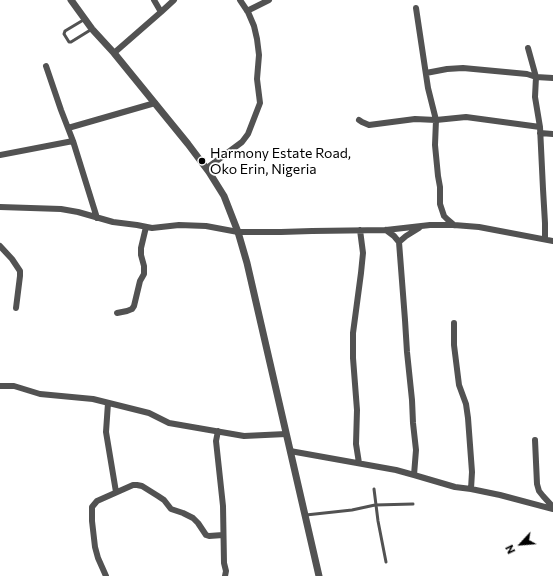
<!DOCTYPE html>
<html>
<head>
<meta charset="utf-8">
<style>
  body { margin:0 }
  #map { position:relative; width:553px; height:576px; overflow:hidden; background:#fff; font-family:Commissioner,sans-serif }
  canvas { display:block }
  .north { position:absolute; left:501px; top:524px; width:40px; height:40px; -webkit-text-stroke:3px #fff; paint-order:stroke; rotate:244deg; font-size:11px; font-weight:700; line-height:16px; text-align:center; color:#000 }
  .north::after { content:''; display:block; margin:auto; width:14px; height:18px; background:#000; clip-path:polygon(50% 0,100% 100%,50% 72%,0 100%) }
</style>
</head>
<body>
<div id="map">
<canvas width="553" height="576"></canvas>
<div class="north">N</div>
</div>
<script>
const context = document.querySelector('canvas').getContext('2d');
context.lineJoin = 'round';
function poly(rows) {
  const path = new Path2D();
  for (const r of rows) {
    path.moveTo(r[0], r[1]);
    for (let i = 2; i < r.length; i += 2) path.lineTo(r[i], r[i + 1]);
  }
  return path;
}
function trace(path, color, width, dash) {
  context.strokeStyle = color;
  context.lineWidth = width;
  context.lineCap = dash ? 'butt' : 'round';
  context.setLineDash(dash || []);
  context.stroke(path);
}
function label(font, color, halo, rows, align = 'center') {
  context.font = font + ' Commissioner,sans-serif';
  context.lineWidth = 3.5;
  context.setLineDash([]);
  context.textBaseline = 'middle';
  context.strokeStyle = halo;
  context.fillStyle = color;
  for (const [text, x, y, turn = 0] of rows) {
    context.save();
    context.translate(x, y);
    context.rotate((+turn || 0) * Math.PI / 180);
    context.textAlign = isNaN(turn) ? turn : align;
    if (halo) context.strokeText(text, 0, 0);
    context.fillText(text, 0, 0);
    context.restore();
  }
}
trace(poly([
  [85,19,65,31,64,34,69,42,71,42,92,29],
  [374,489,378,521,386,562],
  [306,515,352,510,375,505,413,504]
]), '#525252', 3);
trace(poly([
  [154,0,161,12],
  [416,8,428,88,436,120,435,145,438,176,440,187,440,204,444,216,447,219,454,225],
  [247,11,269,0],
  [528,48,536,77,535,97,540,127,543,189,545,223,545,239],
  [114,53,161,12,174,0],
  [46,66,61,110,73,141,97,218],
  [426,73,447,69,463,68,527,74,536,77,553,78],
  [359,120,362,122,369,125,415,119,436,120,466,117,540,127],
  [68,128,155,103],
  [540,133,553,134],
  [0,155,73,141],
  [207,168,242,142,248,134,260,103,257,79,259,55,257,39,254,26,248,12,240,0],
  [0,207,61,209,78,212,113,222,137,225,152,228,179,225,206,226,238,232,281,232,312,231,386,230,430,225,454,225,479,227,553,241],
  [386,230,394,236,399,242,405,320,407,352,412,400,413,423,416,450,414,475],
  [399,242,406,236,419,228],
  [0,246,12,259,20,271,20,276,16,308],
  [117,313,127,311,132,309,134,306,140,281,144,274,144,266,141,255,141,248,146,227],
  [454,323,454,345,459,385,466,404,468,418,472,472,471,489],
  [0,386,14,386,40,394,93,399,149,413,169,423,244,436,286,434],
  [108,403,106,432,116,492],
  [218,431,216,441,223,506,224,563,226,571,225,576],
  [535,440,537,484,539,491,543,496,553,507],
  [290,451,396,470,414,475,455,487,471,489,500,495,553,509],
  [359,463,356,444,357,410,353,358,353,333,361,273,363,253,360,230],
  [106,576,98,558,95,547,92,521,92,507,97,501,133,485,137,485,142,486,158,496,164,500,171,509,183,513,193,518,198,523,206,535,209,536,223,535]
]), '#525252', 6);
trace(poly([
  [71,0,92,29,114,53,188,144,209,172,224,196,238,232,247,263,319,576]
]), '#525252', 7);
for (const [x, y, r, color] of [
  [202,161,4,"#000"]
]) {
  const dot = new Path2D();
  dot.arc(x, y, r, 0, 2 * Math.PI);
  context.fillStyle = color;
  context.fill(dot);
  trace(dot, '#fff', 1.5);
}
label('14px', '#000', '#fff', [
  ["Harmony Estate Road,",210,153],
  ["Oko Erin, Nigeria",210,169]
], 'left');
</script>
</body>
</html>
